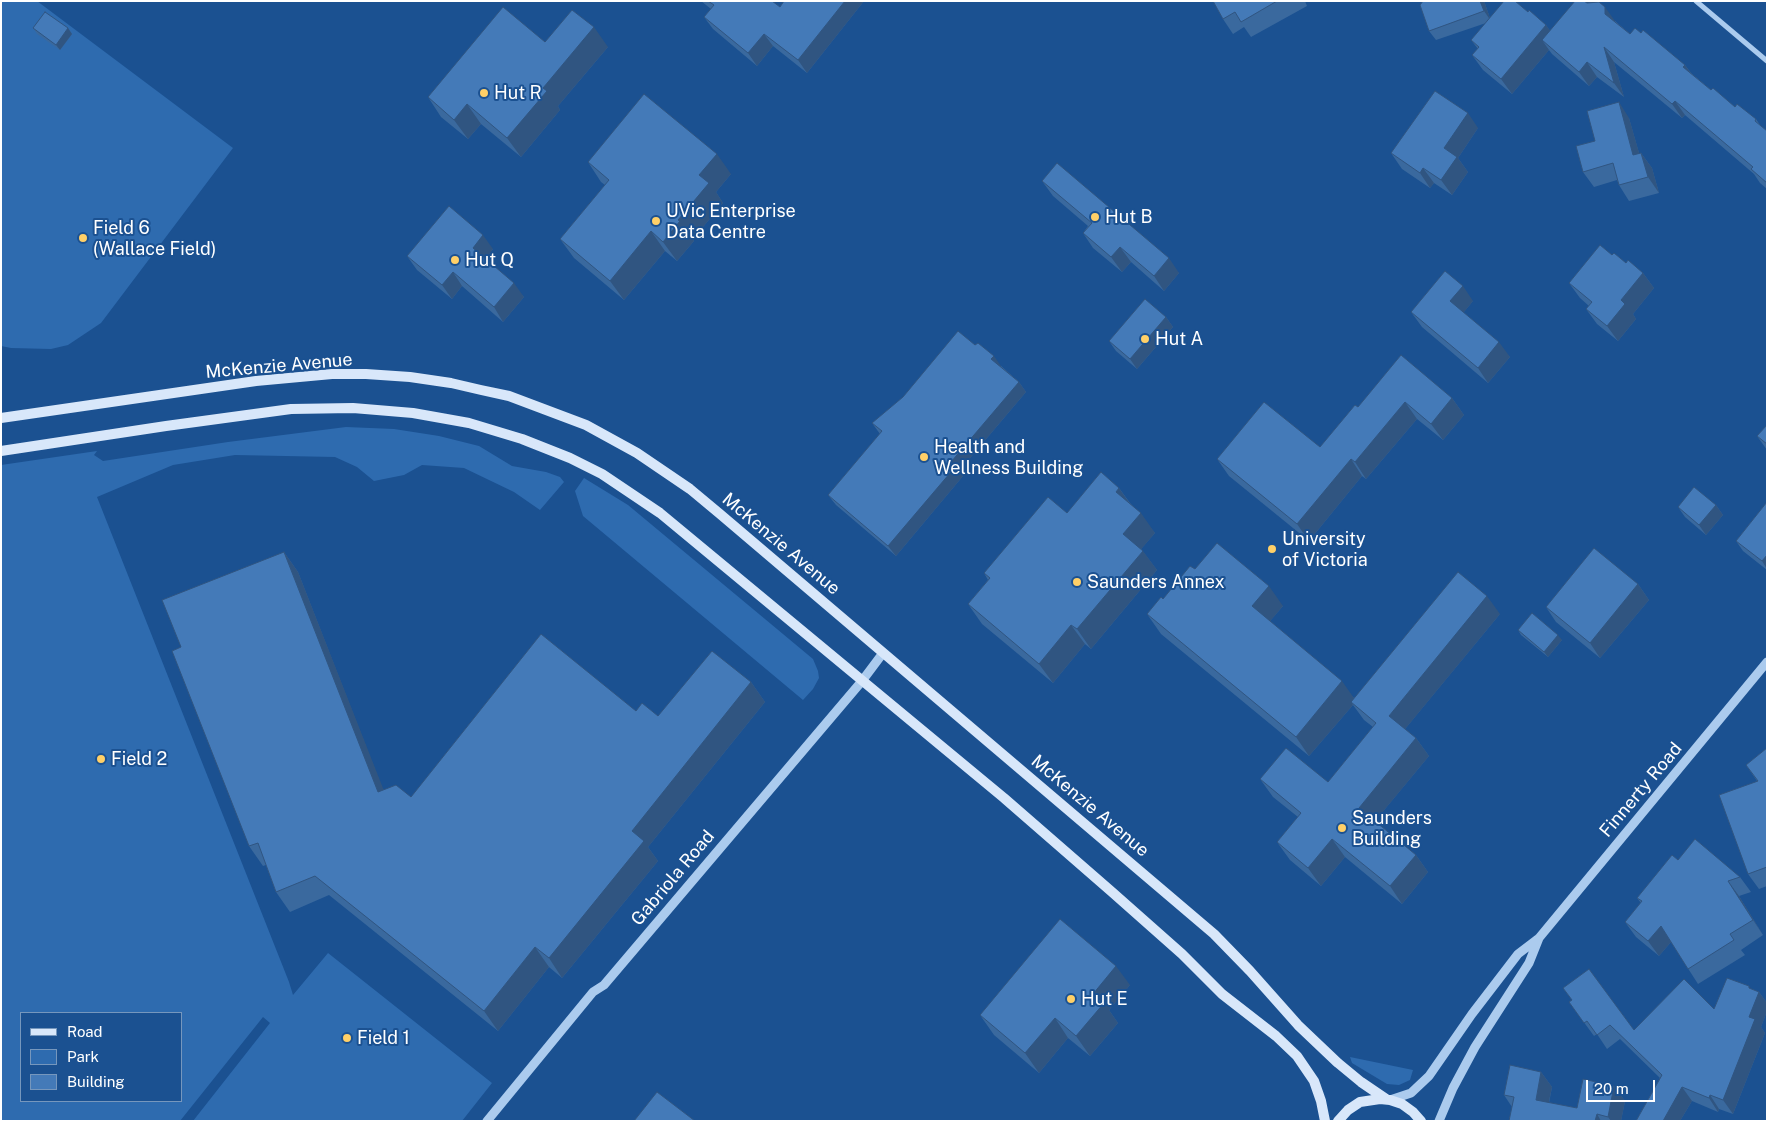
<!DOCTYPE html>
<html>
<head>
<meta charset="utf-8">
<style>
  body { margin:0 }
  #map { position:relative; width:1768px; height:1122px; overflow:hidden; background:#1b5191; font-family:"Public Sans",sans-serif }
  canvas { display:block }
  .frame { position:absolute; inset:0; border:2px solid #fff; pointer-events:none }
  .legend { position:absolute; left:20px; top:1012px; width:162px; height:90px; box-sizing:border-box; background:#1b5191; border:1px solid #7697bd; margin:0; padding:6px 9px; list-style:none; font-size:15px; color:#fff }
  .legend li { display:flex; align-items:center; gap:10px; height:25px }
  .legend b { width:25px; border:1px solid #7697bd }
  .scale { position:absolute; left:1586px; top:1080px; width:69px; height:22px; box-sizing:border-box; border:2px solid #fff; border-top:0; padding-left:6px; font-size:15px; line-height:18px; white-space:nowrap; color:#fff; -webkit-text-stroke:4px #1b5191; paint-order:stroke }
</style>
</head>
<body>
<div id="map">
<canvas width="1768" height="1122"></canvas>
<div class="frame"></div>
<ul class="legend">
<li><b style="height:6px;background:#d8e7fa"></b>Road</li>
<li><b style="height:14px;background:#2e6baf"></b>Park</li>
<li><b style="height:14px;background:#447ab8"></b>Building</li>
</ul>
<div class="scale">20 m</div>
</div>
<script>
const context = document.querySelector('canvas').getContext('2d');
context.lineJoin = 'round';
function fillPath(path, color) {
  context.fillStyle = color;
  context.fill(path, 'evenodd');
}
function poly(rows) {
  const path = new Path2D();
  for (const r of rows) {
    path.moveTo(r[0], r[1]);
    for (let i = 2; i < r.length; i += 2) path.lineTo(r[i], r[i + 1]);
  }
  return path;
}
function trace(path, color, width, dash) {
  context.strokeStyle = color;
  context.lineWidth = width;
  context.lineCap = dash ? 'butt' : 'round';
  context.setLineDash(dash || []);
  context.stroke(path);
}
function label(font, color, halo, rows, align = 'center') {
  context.font = font + ' "Public Sans",sans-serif';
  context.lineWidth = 4;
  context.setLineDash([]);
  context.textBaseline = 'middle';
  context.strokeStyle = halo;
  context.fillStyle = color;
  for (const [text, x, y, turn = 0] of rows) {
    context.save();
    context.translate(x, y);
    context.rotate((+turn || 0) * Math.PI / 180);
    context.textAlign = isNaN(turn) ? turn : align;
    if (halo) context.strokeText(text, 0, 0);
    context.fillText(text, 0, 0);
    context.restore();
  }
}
fillPath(poly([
  [1,1,37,1,233,148,101,323,68,345,51,349,11,348,1,346],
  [346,427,394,429,439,436,479,446,512,466,546,472,560,477,564,482,540,510,514,492,464,468,422,465,404,475,374,481,357,467,335,457,235,455,173,465,97,497,289,982,293,995,328,953,492,1083,462,1121,193,1121,270,1023,263,1017,180,1121,1,1121,1,465,97,451,94,455,103,461,228,442],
  [21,1013,181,1013,181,1101,21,1101],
  [584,478,628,505,813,659,818,671,819,678,813,689,803,700,583,516,575,491],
  [1350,1057,1413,1070,1410,1080,1399,1085,1387,1084,1352,1063]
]), '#2e6baf');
trace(poly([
  [1696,1,1767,61]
]), '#abcbee', 5);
trace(poly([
  [1390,1100,1411,1093,1429,1076,1472,1014,1518,954,1539,938,1767,662],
  [487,1121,593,992,604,985,862,681,883,653],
  [1439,1121,1453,1088,1475,1047,1529,963,1539,938]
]), '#abcbee', 9);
trace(poly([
  [1,418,256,381,332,374,366,374,410,377,451,383,481,390,509,396,586,425,637,453,690,489,720,514,1214,934,1250,971,1298,1025,1338,1063,1361,1082,1386,1099],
  [1,451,166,426,291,409,353,408,413,413,469,423,522,439,570,458,602,474,660,513,1004,798,1112,892,1182,954,1222,994,1276,1036,1297,1056,1314,1081,1321,1101,1325,1121],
  [1338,1121,1348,1110,1360,1102,1380,1099,1390,1100,1402,1104,1413,1112,1421,1121]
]), '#d8e7fa', 10);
fillPath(poly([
  [701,1,772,1,780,7,784,1,864,1,807,73,773,46,757,66,713,29,704,17,711,9],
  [1213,1,1305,1,1307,6,1251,37,1244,27,1233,34,1223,19],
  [1423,1,1484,1,1490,18,1528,12,1546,25,1550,31,1615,21,1630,34,1685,65,1691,73,1711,90,1735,107,1756,119,1760,125,1767,131,1767,189,1760,183,1754,174,1685,115,1682,118,1614,62,1624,97,1597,77,1589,86,1552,54,1549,50,1512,94,1483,70,1472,55,1478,49,1471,40,1486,23,1436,40,1429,31],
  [33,28,68,28,72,34,60,50,37,34],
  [545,42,608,47,558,106,560,110,521,157,481,124,468,139,441,117,428,97],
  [1629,118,1639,153,1641,153,1652,168,1659,193,1629,201,1619,185,1617,180,1594,187,1583,172,1595,141],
  [1478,128,1458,158,1468,172,1452,195,1434,183,1430,188,1402,169,1391,153],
  [588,162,731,174,716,192,723,203,693,239,694,241,677,261,665,251,624,300,574,258,560,239,605,185,601,182],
  [1042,181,1179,273,1164,291,1131,262,1122,272,1093,248,1083,233,1088,226,1053,196],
  [493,249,486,258,524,297,503,322,462,286,452,299,417,270,407,256],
  [1612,255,1643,273,1654,288,1633,314,1636,319,1618,341,1597,324,1586,309,1589,306,1580,298,1569,283],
  [1473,301,1463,313,1510,357,1488,383,1422,327,1411,312],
  [1166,317,1173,327,1137,369,1116,351,1109,341],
  [1001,366,1019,382,1026,392,959,471,963,476,896,556,836,505,828,495,880,434,872,423],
  [1452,398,1464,415,1443,440,1417,419,1366,479,1362,476,1309,541,1229,476,1217,459,1320,447,1358,407],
  [1767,425,1767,450,1757,436],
  [1119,488,1130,503,1155,533,1141,549,1157,570,1091,649,1085,644,1053,683,982,624,968,604,988,580,984,573,1067,513],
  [1767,502,1767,570,1743,551,1736,541],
  [1716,505,1723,515,1706,535,1685,517,1678,507],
  [284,552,298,572,383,790,411,797,636,711,658,716,751,682,765,702,648,847,658,861,562,978,549,967,498,1031,329,895,290,912,276,892,266,865,263,866,249,846,181,647],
  [1638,584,1649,600,1600,658,1556,622,1546,607],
  [1163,599,1283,606,1270,621,1354,698,1500,614,1405,729,1416,738,1429,756,1375,821,1416,855,1428,872,1402,904,1345,857,1321,886,1290,860,1277,842,1298,817,1273,797,1260,779,1328,782,1373,727,1364,720,1353,705,1309,756,1161,634,1147,614],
  [1518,630,1562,640,1548,657,1521,635],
  [1767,748,1767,886,1759,889,1748,874,1757,781,1746,765],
  [1678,860,1740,877,1751,892,1739,896,1763,935,1741,950,1745,955,1698,984,1671,942,1659,956,1636,937,1625,922,1641,903,1637,898],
  [1130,985,1109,1010,1118,1023,1090,1056,1068,1038,1039,1073,994,1035,980,1015],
  [1563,988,1634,1030,1714,1009,1751,989,1759,992,1767,1003,1767,1011,1761,1027,1765,1033,1733,1114,1719,1109,1718,1112,1692,1101,1680,1121,1636,1121,1660,1078,1620,1039,1607,1049,1597,1034,1594,1036,1569,1002,1572,1000],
  [1541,1072,1552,1087,1549,1103,1577,1108,1614,1086,1625,1101,1621,1121,1509,1121,1512,1107,1504,1095]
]), '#3a699e');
fillPath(poly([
  [845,1,864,1,807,73,798,60],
  [1480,1,1484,1,1491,21,1484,11],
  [1605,7,1615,21,1615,28,1605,14],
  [1546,25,1557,40,1542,40,1549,50,1512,94,1501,79],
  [594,27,608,47,558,106,560,110,521,157,507,138,543,88],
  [68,28,72,34,60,50,56,45],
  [764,34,773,46,757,66,748,53],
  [1604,47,1614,62,1624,97,1614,83],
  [1587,62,1597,77,1589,86,1579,72],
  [1685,65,1695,79,1683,67],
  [1675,101,1685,115,1682,118,1672,104],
  [1619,102,1629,118,1644,170,1633,155],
  [467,104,481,124,468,139,454,120],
  [1468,113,1478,128,1458,158,1468,172,1452,195,1441,180,1444,148],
  [1641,153,1652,168,1659,193,1648,177],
  [717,154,731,174,716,192,723,203,693,239,694,241,677,261,663,242,678,220,699,175],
  [1423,168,1434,183,1430,188,1420,173],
  [651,231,665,251,624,300,610,281],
  [483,235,493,249,483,262,473,248],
  [1120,247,1131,262,1122,272,1111,257],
  [1169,258,1179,273,1164,291,1154,276],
  [453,272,462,286,452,299,442,285],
  [1643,273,1654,288,1633,314,1636,319,1618,341,1607,326,1621,300],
  [514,283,524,297,503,322,494,307],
  [1463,286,1473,301,1460,317,1450,301],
  [1166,317,1173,327,1137,369,1130,359],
  [1499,342,1510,357,1488,383,1478,368],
  [994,356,1001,366,999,369,991,359],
  [1019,382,1026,392,959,471,963,476,896,556,888,546,951,462],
  [1452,398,1464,415,1443,440,1431,424],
  [1405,402,1417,419,1366,479,1355,462],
  [1351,459,1362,476,1309,541,1297,524],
  [1119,488,1133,508,1116,492],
  [1716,505,1723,515,1706,535,1699,525],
  [1141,513,1155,533,1137,554,1123,534],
  [1143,551,1157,570,1091,649,1077,629],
  [284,552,298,572,392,811,378,792],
  [1767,555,1767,569,1762,561],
  [1638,584,1649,600,1600,658,1590,643],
  [1269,586,1283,606,1266,626,1252,606],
  [1487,596,1500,614,1401,734,1389,716],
  [1071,625,1085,644,1053,683,1039,664],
  [1558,635,1562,640,1548,657,1544,652],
  [1342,681,1356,701,1351,702,1353,705,1309,756,1296,737],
  [751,682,765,702,648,847,658,861,562,978,549,958,632,831],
  [1416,738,1429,756,1371,826,1359,808],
  [1332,839,1345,857,1321,886,1308,868],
  [1416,855,1428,872,1402,904,1390,886],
  [1728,881,1739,896,1763,935,1753,920],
  [1661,926,1671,942,1659,956,1648,941],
  [535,947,549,967,498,1031,484,1011],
  [1116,966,1130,985,1109,1010,1118,1023,1090,1056,1076,1036,1093,994],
  [1749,986,1757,997,1759,992,1767,1003,1767,1011,1761,1027,1765,1033,1733,1114,1723,1100,1749,1017],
  [1055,1018,1068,1038,1039,1073,1025,1053],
  [1541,1072,1552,1087,1546,1115,1536,1100],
  [1614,1086,1625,1101,1621,1121,1611,1121,1608,1117],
  [1682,1087,1692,1101,1680,1121,1663,1121],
  [1710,1095,1719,1109,1718,1112,1709,1098],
  [1597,1114,1601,1121,1595,1121]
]), '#305581');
const building = poly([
  [708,1,772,1,780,7,784,1,845,1,798,60,764,34,748,53,704,17,714,5,708,1],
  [1213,1,1277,1,1241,22,1235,12,1223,19,1213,1],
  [1423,1,1480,1,1484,11,1429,31,1420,5,1423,1],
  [1504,1,1515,1,1528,12,1529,10,1546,25,1501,79,1472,55,1479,47,1471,40,1504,1],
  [1575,1,1584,1,1587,3,1599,2,1605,7,1605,14,1630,34,1635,28,1641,33,1643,30,1685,65,1683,67,1711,90,1713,88,1735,107,1737,104,1756,119,1755,121,1767,131,1767,183,1751,169,1753,167,1675,101,1672,104,1604,47,1614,83,1587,62,1579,72,1542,40,1575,1],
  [503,7,545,42,572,10,594,27,543,88,547,91,507,138,467,104,454,120,428,97,503,7],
  [45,12,68,28,56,45,33,28,45,12],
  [1435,91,1468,113,1444,148,1457,157,1441,180,1423,168,1420,173,1391,153,1435,91],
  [644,94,717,154,699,175,709,183,678,220,680,221,663,242,651,231,610,281,560,239,609,180,588,162,644,94],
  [1619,102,1633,155,1641,153,1648,177,1619,185,1613,163,1583,172,1576,146,1595,141,1587,111,1619,102],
  [1057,163,1169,258,1154,276,1120,247,1111,257,1083,233,1092,223,1042,181,1057,163],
  [449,206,483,235,473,248,514,283,494,307,453,272,442,285,407,256,449,206],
  [1600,245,1612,255,1614,253,1626,263,1628,260,1643,273,1621,300,1625,304,1607,326,1586,309,1592,302,1569,283,1600,245],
  [1445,271,1463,286,1450,301,1499,342,1478,368,1411,312,1445,271],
  [1145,299,1166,317,1130,359,1109,341,1145,299],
  [958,331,975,345,978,343,994,356,991,359,1019,382,951,462,956,466,888,546,828,495,882,431,872,423,903,397,958,331],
  [1401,355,1452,398,1431,424,1405,402,1355,462,1351,459,1297,524,1217,459,1264,402,1320,447,1355,405,1358,407,1401,355],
  [1767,425,1767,444,1757,436,1767,425],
  [1101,472,1119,488,1116,492,1141,513,1123,534,1143,551,1077,629,1071,625,1039,664,968,604,990,578,984,573,1048,497,1067,513,1101,472],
  [1694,487,1716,505,1699,525,1678,507,1694,487],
  [1767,502,1767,555,1762,561,1736,541,1767,502],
  [1217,543,1269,586,1252,606,1342,681,1296,737,1147,614,1161,597,1163,599,1190,566,1195,569,1217,543],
  [1594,548,1638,584,1590,643,1546,607,1594,548],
  [284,552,378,792,396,785,411,797,541,634,636,711,642,703,658,716,712,651,751,682,632,831,644,841,549,958,535,947,484,1011,315,876,276,892,258,843,249,846,172,651,181,647,162,600,284,552],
  [1458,572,1487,596,1389,716,1416,738,1359,808,1416,855,1390,886,1332,839,1308,868,1277,842,1301,813,1260,779,1286,748,1328,782,1376,723,1351,702,1458,572],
  [1532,613,1558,635,1544,652,1518,630,1532,613],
  [1767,748,1767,867,1748,874,1719,795,1758,781,1746,765,1767,748],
  [1695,839,1740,877,1728,881,1753,920,1730,934,1734,940,1688,969,1661,926,1648,941,1625,922,1642,901,1637,898,1672,855,1678,860,1695,839],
  [1060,919,1116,966,1093,994,1104,1003,1076,1036,1055,1018,1025,1053,980,1015,1060,919],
  [1589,969,1634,1030,1684,979,1714,1009,1727,978,1749,986,1749,988,1759,992,1749,1017,1755,1019,1723,1100,1710,1095,1709,1098,1682,1087,1663,1121,1636,1121,1662,1075,1610,1025,1597,1035,1587,1021,1584,1023,1569,1002,1572,1000,1563,988,1589,969],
  [1510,1065,1541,1072,1536,1100,1577,1108,1583,1079,1614,1086,1608,1117,1597,1114,1595,1121,1509,1121,1514,1097,1504,1095,1510,1065],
  [657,1092,695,1121,634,1121,657,1092]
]);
fillPath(building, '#447ab8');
trace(building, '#305581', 1);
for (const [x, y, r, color] of [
  [484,93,5,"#ffd068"],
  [1095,217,5,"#ffd068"],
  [656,221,5,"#ffd068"],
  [83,238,5,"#ffd068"],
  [455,260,5,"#ffd068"],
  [1145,339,5,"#ffd068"],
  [924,457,5,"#ffd068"],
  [1272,549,5,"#ffd068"],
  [1077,582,5,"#ffd068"],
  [101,759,5,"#ffd068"],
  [1342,828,5,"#ffd068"],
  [1071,999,5,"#ffd068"],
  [347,1038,5,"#ffd068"]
]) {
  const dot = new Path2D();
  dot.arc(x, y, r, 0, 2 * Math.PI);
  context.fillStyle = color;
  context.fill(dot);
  trace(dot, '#1b5191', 2);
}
label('18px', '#fff', '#1b5191', [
  ["Hut R",494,93],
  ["UVic Enterprise",666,211],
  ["Data Centre",666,232],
  ["Hut B",1105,217],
  ["Field 6",93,228],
  ["(Wallace Field)",93,249],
  ["Hut Q",465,260],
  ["Hut A",1155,339],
  ["Health and",934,447],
  ["Wellness Building",934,468],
  ["University",1282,539],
  ["of Victoria",1282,560],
  ["Saunders Annex",1087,582],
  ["Field 2",111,759],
  ["Saunders",1352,818],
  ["Building",1352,839],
  ["Hut E",1081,999],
  ["Field 1",357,1038]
], 'left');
label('18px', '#fff', '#1b5191', [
  ["McKenzie Avenue",279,366,-5],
  ["McKenzie Avenue",781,544,40],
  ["Finnerty Road",1641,790,-50],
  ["McKenzie Avenue",1090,806,40],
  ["Gabriola Road",673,878,-50]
]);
</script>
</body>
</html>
